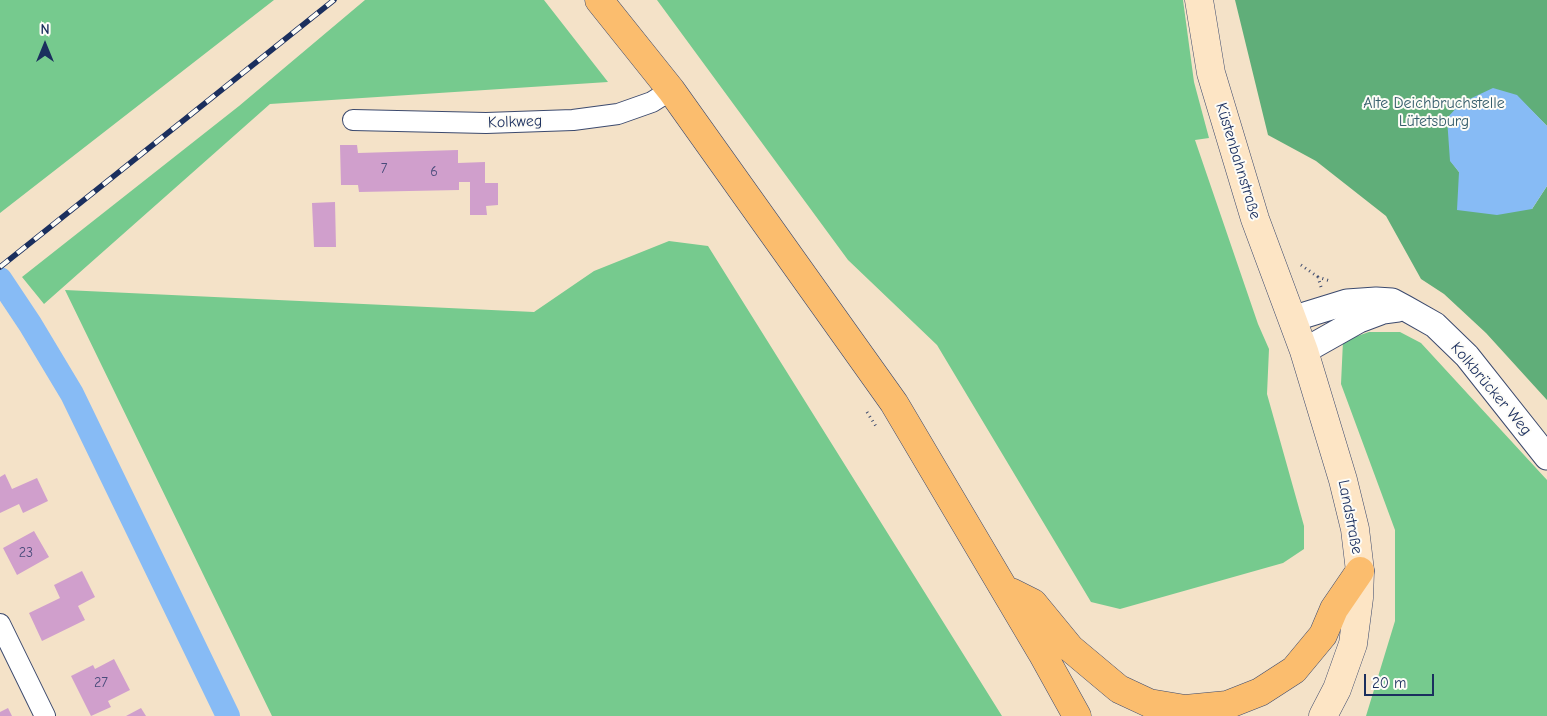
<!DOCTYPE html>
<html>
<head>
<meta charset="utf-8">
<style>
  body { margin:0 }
  #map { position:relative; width:1547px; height:716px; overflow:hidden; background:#f4e2c8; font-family:"Comic Neue",sans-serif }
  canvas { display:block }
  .north { position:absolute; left:20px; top:20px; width:50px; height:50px; -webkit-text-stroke:4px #fdfcf7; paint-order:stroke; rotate:0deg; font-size:14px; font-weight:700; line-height:20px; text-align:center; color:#1b2f5e }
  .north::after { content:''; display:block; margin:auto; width:18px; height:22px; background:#1b2f5e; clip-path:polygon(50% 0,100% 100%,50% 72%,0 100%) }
  .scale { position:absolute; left:1364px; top:674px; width:70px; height:22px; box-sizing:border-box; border:2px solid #1b2f5e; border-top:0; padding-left:6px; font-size:15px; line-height:18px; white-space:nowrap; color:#1b2f5e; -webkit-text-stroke:4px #fdfcf7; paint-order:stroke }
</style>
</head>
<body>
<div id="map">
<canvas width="1547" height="716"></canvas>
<div class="north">N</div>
<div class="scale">20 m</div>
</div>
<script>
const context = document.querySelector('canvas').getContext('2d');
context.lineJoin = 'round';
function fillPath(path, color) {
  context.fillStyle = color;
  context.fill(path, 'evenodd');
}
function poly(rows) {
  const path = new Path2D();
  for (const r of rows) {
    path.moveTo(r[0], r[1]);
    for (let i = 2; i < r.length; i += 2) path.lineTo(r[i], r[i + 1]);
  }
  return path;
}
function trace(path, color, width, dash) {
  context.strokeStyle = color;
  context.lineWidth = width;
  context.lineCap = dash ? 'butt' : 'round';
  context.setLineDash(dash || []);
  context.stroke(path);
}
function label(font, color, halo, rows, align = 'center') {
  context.font = font + ' "Comic Neue",sans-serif';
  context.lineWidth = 4;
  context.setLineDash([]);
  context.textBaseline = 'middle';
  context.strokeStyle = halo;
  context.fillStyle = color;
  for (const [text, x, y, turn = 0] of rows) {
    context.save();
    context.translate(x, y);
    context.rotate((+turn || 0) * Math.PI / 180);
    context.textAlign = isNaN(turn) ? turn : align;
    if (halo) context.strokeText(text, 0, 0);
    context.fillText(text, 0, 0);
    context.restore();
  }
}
fillPath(poly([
  [0,0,274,0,0,213],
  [365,0,544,0,608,82,270,104,44,304,22,277,239,106],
  [657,0,1183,0,1194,82,1209,138,1195,140,1258,324,1269,349,1267,394,1304,526,1304,549,1283,563,1120,609,1091,602,937,345,848,260],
  [669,241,708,246,1002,716,272,716,65,290,534,312,594,271],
  [1369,332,1400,332,1421,343,1547,480,1547,716,1366,716,1395,621,1395,530,1341,384,1343,341]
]), '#76ca8e');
fillPath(poly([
  [1235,0,1547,0,1547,126,1517,96,1450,160,1459,172,1532,209,1547,186,1547,400,1486,333,1444,294,1421,279,1386,216,1316,161,1268,135]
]), '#60ae79');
fillPath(poly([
  [1493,88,1517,95,1547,126,1547,186,1532,209,1497,215,1457,210,1459,172,1450,161,1447,118,1461,103]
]), '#87bbf5');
trace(poly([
  [0,279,30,324,72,394,228,716]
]), '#87bbf5', 24);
fillPath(poly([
  [340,145,357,145,358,153,458,150,458,163,485,162,485,183,498,183,498,205,486,206,487,215,470,215,470,182,459,182,459,190,359,192,358,185,341,185],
  [335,202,336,247,314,247,312,203],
  [5,474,12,489,37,478,48,501,23,513,19,504,0,513,0,477],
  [34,531,49,557,17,575,3,548],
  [82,571,95,597,78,606,85,620,42,641,29,613,60,598,54,585],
  [114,659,130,690,108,701,111,707,91,716,71,676,93,665,95,669],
  [8,708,12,716,0,716,0,712],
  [141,708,146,716,126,716]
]), '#d09fcc');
const minor = poly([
  [353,120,486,123,573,120,618,114,652,102,671,90],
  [0,624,45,716]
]);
const tertiary = poly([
  [1292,319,1347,302,1376,300,1392,301,1405,308,1435,325,1467,356,1547,457],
  [1304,351,1359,320,1383,311,1398,309]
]);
const secondary = poly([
  [1199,0,1211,73,1255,219,1304,351,1343,480,1355,529,1360,571,1359,598,1353,644,1337,689,1323,716]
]);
const primary = poly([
  [599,0,671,90,894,403,1042,653,1077,716],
  [1011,592,1033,603,1070,648,1119,689,1149,703,1185,709,1227,705,1260,692,1294,670,1323,635,1334,609,1360,571]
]);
trace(minor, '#3c4a6e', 22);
trace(tertiary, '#3c4a6e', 27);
trace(secondary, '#3c4a6e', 29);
trace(primary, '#3c4a6e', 29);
trace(poly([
  [1301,265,1318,277],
  [1321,287,1318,277,1330,281],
  [867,412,877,428]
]), '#3c4a6e', 3, [1, 4]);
trace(minor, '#fff', 20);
trace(tertiary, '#fff', 25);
trace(secondary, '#fde5c5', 28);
trace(primary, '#fbbd6e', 28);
const rail = poly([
  [0,267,334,0]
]);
trace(rail, '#1b2f5e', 5.5);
trace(rail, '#fdfcf7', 4, [11]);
label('14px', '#484b7a', null, [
  ["7",384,169],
  ["6",434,172],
  ["23",26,553],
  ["27",101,683]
]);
label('16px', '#365e6c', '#fdfcf7', [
  ["Alte Deichbruchstelle",1434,103],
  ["Lütetsburg",1434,121]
]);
label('16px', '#1b2f5e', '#fdfcf7', [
  ["Kolkweg",515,122,-2],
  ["Küstenbahnstraße",1238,161,73],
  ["Kolkbrücker Weg",1491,389,50],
  ["Landstraße",1350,517,79]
]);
</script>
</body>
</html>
